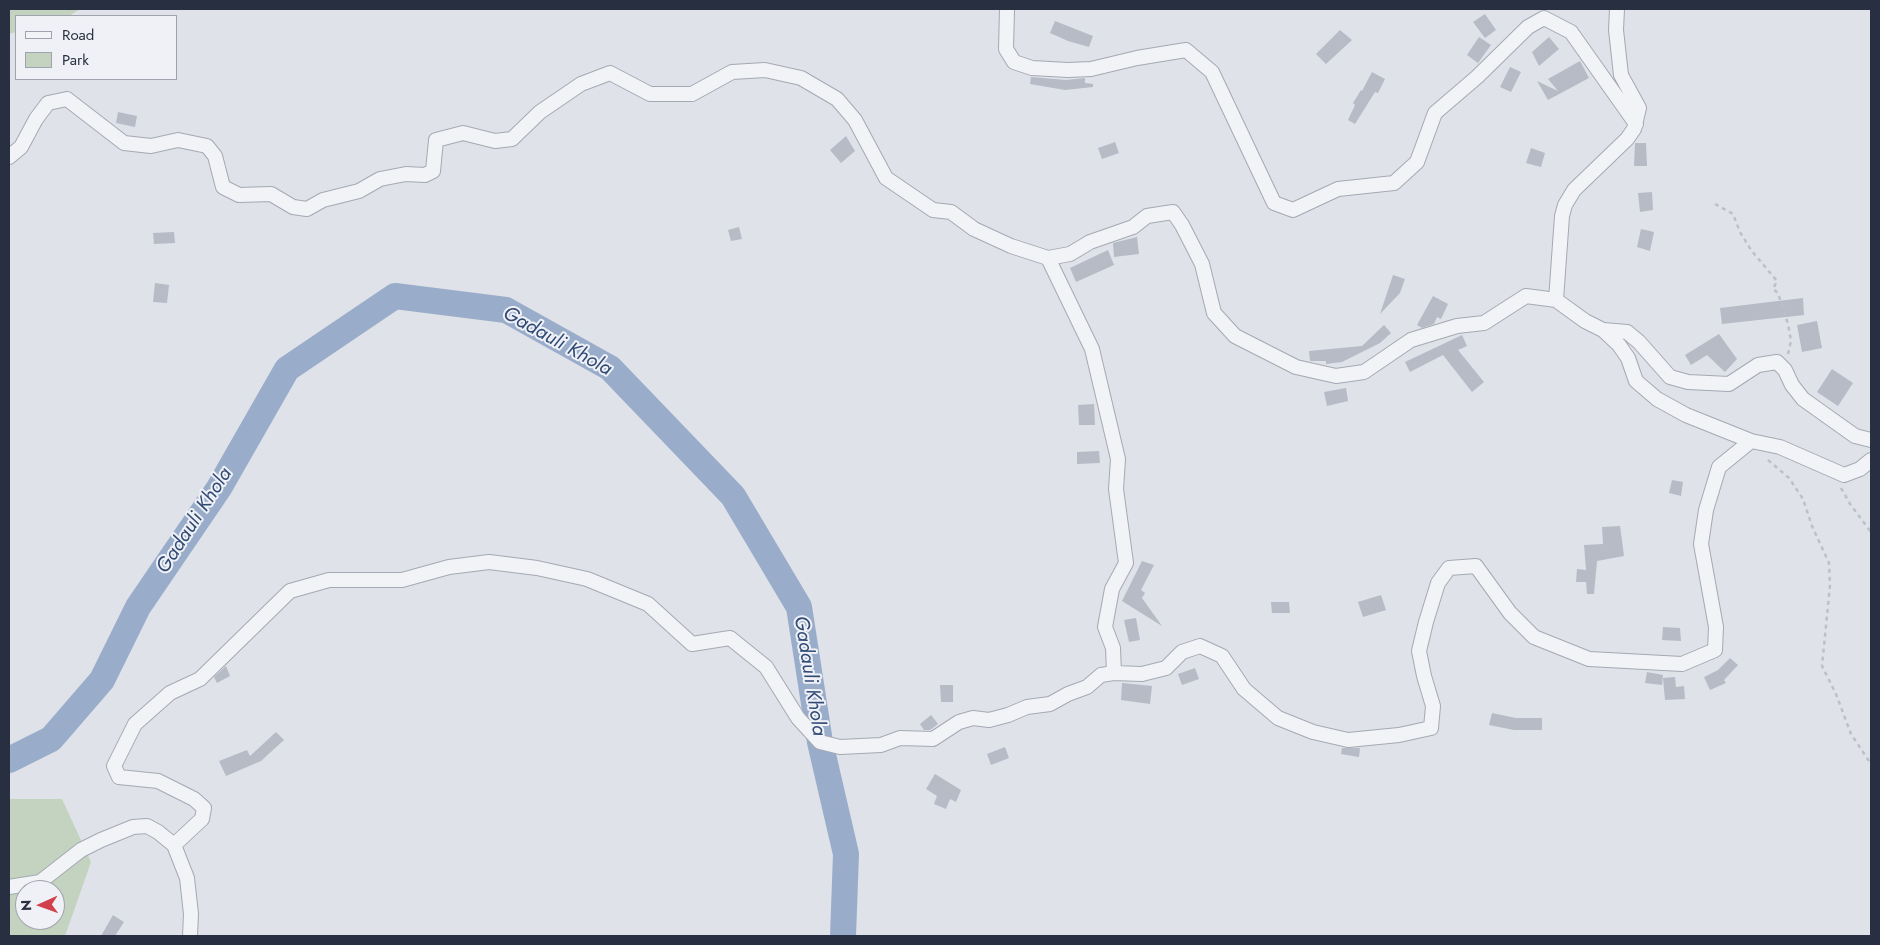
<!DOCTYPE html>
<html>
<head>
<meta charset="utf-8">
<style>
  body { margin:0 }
  #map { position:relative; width:1880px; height:945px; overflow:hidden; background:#dfe2e9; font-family:Jost,sans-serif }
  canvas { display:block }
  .frame { position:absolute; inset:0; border:10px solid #282f41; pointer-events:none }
  .legend { position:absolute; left:15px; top:15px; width:162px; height:65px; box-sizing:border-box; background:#eff1f6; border:1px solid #9fa3ae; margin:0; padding:6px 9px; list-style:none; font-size:15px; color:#282f41 }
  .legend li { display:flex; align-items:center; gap:10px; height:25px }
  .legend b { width:25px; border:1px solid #9fa3ae }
  .north { position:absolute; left:15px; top:880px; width:50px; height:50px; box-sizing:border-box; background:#eff1f6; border:1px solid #9fa3ae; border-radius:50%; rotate:268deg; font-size:14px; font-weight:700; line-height:20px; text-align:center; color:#282f41 }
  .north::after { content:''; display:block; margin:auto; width:18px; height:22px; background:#d2404c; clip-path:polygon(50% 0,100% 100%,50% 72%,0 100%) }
</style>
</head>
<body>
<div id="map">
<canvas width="1880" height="945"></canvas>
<div class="frame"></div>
<ul class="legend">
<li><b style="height:6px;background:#f2f3f7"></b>Road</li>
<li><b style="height:14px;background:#c3d3c0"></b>Park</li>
</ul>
<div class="north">N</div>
</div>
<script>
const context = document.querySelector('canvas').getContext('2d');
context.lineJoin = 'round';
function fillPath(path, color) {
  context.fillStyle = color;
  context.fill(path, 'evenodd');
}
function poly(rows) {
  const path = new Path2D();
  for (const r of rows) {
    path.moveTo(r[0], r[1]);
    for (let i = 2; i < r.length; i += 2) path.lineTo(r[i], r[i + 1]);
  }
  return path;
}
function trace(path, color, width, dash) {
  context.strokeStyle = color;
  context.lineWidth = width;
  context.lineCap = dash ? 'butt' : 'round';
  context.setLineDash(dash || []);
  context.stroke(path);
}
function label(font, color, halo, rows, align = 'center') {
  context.font = font + ' Jost,sans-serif';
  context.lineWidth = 4;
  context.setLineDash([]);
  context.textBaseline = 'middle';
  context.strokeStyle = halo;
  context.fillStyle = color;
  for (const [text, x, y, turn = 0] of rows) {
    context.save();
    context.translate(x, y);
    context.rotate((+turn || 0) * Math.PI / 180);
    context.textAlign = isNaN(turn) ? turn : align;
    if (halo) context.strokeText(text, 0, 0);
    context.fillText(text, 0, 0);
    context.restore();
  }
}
fillPath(poly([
  [9,9,80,9,69,16,16,16,16,32,9,34],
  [9,799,62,799,91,862,65,936,9,936],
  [25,890,55,890,55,920,25,920]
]), '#c3d3c0');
trace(poly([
  [9,760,51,739,102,680,138,607,219,488,287,369,395,296,506,310,610,368,733,496,799,607,820,742,846,854,843,936]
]), '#99adca', 26);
fillPath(poly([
  [1485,14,1496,30,1485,38,1473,22],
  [1055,21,1093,36,1089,47,1068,41,1050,33],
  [1340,30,1352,40,1326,64,1316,54],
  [1479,37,1491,45,1478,63,1467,55],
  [1549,37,1559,49,1539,66,1532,52],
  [1580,61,1589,78,1548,100,1537,81,1558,91,1548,79],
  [1510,67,1521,72,1511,92,1500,87],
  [1372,72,1385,79,1378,93,1375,92,1355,124,1348,120,1355,105,1353,103,1361,90,1362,91],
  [1031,77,1066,80,1085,78,1085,83,1093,84,1093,87,1065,90,1030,84],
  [118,112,137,116,135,127,116,123],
  [846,136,855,151,841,163,830,150],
  [1115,142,1119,153,1102,159,1098,148],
  [1635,143,1646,143,1647,166,1634,166],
  [1531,148,1545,153,1541,167,1526,163],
  [1652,192,1653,210,1640,212,1638,193],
  [739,227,742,239,731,241,728,230],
  [1641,229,1654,232,1650,251,1637,247],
  [174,232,175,243,154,244,153,233],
  [1137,237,1139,254,1114,257,1113,243],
  [1108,250,1114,265,1076,282,1070,268],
  [1393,275,1405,279,1400,293,1380,314],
  [155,283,169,285,167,303,153,302],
  [1433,296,1448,304,1441,319,1437,317,1434,324,1422,328,1417,325],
  [1803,298,1804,315,1722,324,1720,308],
  [1817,321,1822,348,1802,352,1797,325],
  [1384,325,1391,333,1380,343,1342,362,1326,364,1326,361,1310,361,1309,351,1362,346],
  [1719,334,1737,359,1725,372,1707,355,1691,365,1685,355],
  [1462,335,1467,346,1458,350,1484,382,1472,392,1443,355,1410,372,1405,362],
  [1832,369,1853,383,1838,406,1817,392],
  [1346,388,1348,401,1327,406,1324,392],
  [1094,404,1095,425,1079,425,1078,405],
  [1099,451,1100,463,1077,464,1077,452],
  [1672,480,1683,482,1681,496,1669,493],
  [1620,526,1624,556,1597,561,1594,594,1587,594,1586,582,1576,582,1577,569,1586,570,1584,545,1603,544,1602,527],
  [1142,561,1154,565,1141,590,1145,593,1142,598,1162,626,1122,601],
  [1381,595,1386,610,1363,617,1358,602],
  [1271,602,1289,602,1290,613,1272,613],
  [1136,618,1140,640,1129,642,1124,620],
  [1663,627,1680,628,1681,641,1662,640],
  [1730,658,1738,665,1724,680,1726,683,1710,690,1704,677,1718,670],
  [226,666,230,676,217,683,214,677],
  [1195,668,1199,679,1182,685,1178,674],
  [1647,672,1663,675,1662,685,1645,683],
  [1675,677,1676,687,1684,686,1685,699,1665,700,1663,678],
  [1122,683,1152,686,1150,704,1121,700],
  [940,685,953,685,953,702,941,702],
  [1492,713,1516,718,1542,718,1542,730,1514,730,1489,725],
  [931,715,938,724,930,730,924,730,920,724],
  [276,732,284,740,261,761,226,776,219,761,247,750,250,756],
  [1005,747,1009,758,991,765,987,754],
  [1342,748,1360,748,1359,757,1341,754],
  [935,774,961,790,956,802,950,799,946,809,934,804,937,796,926,789],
  [113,915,124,922,115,936,101,936]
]), '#b6bbc6');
const street = poly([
  [1007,9,1006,49,1014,62,1032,68,1068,70,1091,69,1137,58,1186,50,1212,72,1274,203,1293,210,1338,189,1394,183,1417,162,1435,113,1477,77,1528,27,1544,18,1571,32,1636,124],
  [9,157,21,147,36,119,48,103,67,99,124,143,151,146,178,140,207,146,215,156,223,187,239,195,271,194,293,207,307,209,323,200,359,191,380,179,406,174,425,175,433,171,436,140,463,133,495,141,512,139,540,112,581,84,610,73,650,94,692,94,732,72,765,70,801,78,837,99,855,120,886,178,933,210,951,212,974,229,1011,246,1048,258,1070,254,1090,242,1133,227,1147,216,1173,212,1182,225,1202,264,1214,313,1235,336,1296,367,1336,376,1364,372,1411,340,1457,326,1484,323,1526,296,1556,300,1585,321,1603,330,1627,332,1639,342,1670,377,1688,382,1729,384,1758,365,1777,362,1785,370,1792,385,1803,399,1855,436,1871,440],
  [1556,300,1562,216,1565,205,1574,190,1627,139,1634,129,1639,108,1621,75,1616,30,1617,9],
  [1603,330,1619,345,1628,358,1636,381,1657,399,1686,415,1751,441,1780,447,1844,475,1860,469,1871,460],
  [1114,673,1142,674,1166,668,1182,652,1200,646,1222,656,1244,689,1278,718,1313,732,1348,740,1399,735,1431,728,1433,706,1424,676,1419,651,1426,622,1438,583,1449,568,1476,566,1510,613,1534,637,1589,659,1682,664,1715,650,1716,627,1701,544,1706,510,1719,467,1751,441],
  [174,845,202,819,204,808,194,799,158,781,119,777,114,766,135,724,170,693,200,679,290,591,329,580,402,580,449,567,489,562,537,568,587,579,648,604,692,644,730,638,766,667,798,718,820,742,840,747,881,745,900,738,933,739,959,722,973,718,989,720,1008,715,1027,707,1050,704,1068,694,1087,687,1101,675,1114,673,1113,648,1105,627,1112,589,1126,563,1116,489,1118,459,1092,349,1048,258],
  [9,887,40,882,81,850,101,840,133,827,147,826,158,832,174,845,187,878,191,914,190,936]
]);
trace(street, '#a4a9b3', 16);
trace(poly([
  [1715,204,1733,214,1740,232,1751,250,1777,281,1773,289,1778,293,1788,324,1791,341,1788,354],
  [1768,460,1789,478,1803,499,1812,526,1829,563,1830,585,1822,666,1836,694,1851,734,1871,764],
  [1841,488,1850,504,1871,532]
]), '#bdc0c8', 2.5, [4, 4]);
trace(street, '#f2f3f7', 14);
label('italic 20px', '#304a76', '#eff1f6', [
  ["Gadauli Khola",557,342,29],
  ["Gadauli Khola",195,521,-57],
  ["Gadauli Khola",809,676,81]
]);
</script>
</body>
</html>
